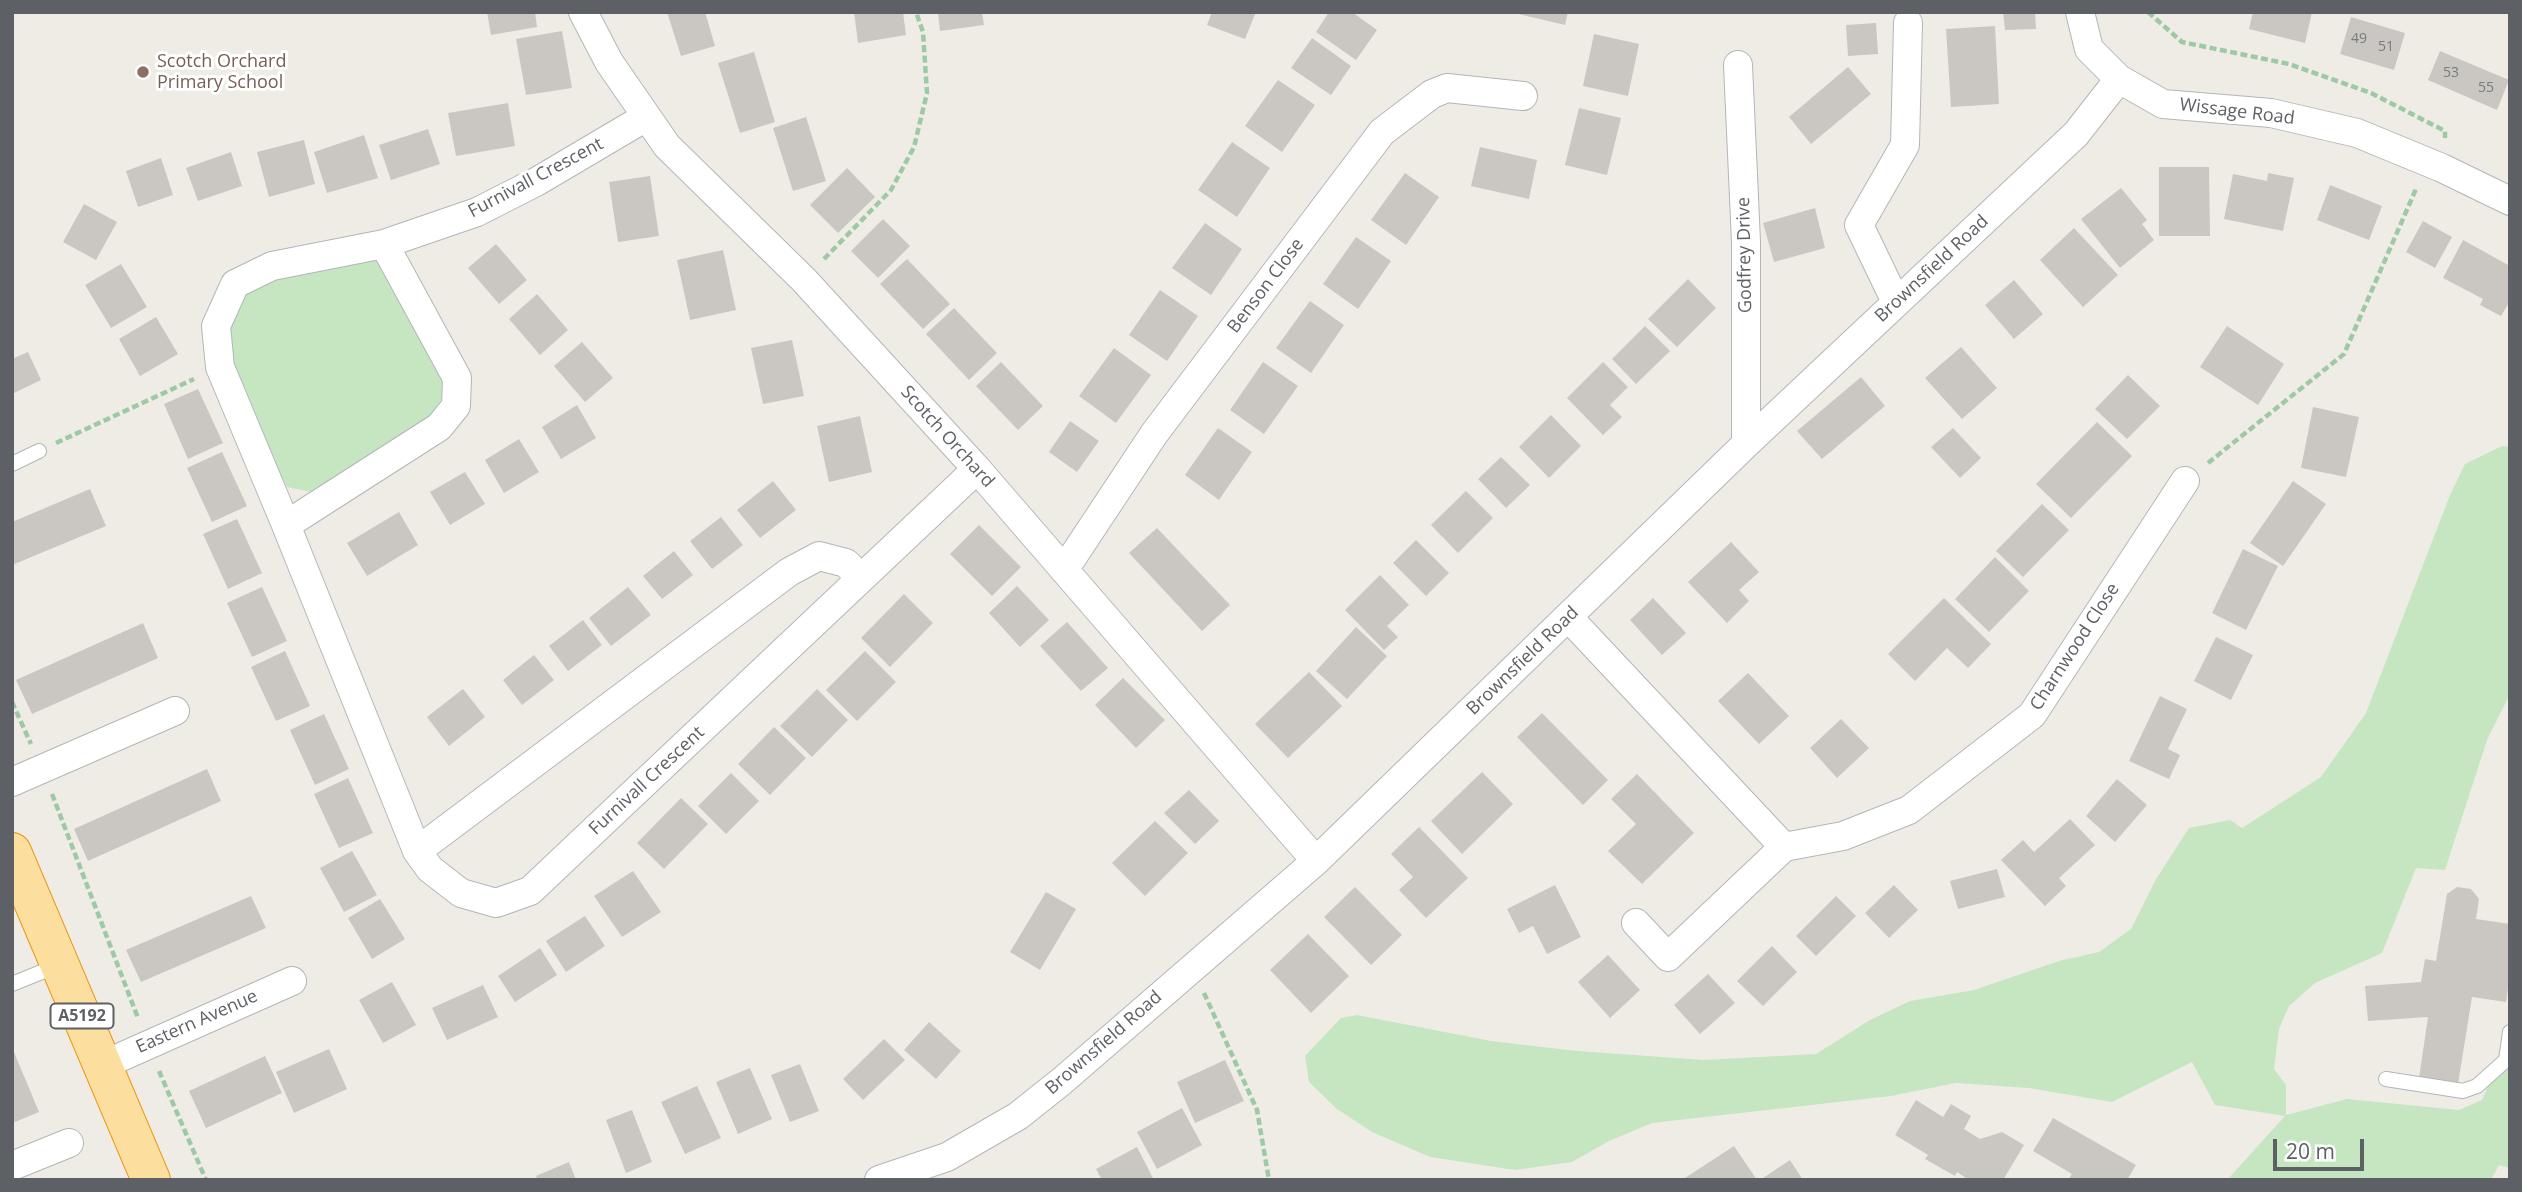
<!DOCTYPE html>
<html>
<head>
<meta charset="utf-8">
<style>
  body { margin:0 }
  #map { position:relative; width:2522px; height:1192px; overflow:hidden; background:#efece5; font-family:"Open Sans",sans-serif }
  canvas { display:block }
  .frame { position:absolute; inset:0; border:14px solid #5d6165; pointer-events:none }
  .scale { position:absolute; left:2273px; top:1139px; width:91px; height:32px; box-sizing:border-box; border:4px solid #5d6165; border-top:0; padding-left:9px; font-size:21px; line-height:24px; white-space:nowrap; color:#5d6165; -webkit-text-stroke:5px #fff; paint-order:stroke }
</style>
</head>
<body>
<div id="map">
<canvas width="2522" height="1192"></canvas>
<div class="frame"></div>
<div class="scale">20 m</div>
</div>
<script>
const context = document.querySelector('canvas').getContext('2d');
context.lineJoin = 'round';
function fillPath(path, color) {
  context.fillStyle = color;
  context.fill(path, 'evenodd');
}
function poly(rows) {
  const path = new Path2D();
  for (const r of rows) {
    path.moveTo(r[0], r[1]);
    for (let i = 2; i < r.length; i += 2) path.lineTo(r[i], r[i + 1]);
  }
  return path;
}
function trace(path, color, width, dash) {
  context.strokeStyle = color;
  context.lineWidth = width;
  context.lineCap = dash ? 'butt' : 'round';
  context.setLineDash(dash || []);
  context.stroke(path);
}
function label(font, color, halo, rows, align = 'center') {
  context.font = font + ' "Open Sans",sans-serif';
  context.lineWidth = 6;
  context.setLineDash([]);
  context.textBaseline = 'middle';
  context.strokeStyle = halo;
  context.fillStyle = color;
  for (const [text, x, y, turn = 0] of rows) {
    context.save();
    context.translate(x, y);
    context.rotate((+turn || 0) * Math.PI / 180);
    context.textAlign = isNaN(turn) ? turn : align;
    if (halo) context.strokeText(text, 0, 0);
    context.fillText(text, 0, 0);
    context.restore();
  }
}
fillPath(poly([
  [378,257,444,372,443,396,431,417,316,493,287,487,228,363,227,335,240,300,268,277],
  [2502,446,2510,447,2510,694,2487,740,2445,870,2416,868,2382,953,2315,983,2289,1006,2279,1029,2274,1069,2286,1085,2286,1115,2347,1099,2459,1110,2482,1100,2491,1080,2510,1066,2510,1168,2499,1165,2491,1180,2227,1180,2285,1116,2215,1105,2192,1062,2112,1102,2029,1088,1956,1083,1891,1096,1652,1123,1609,1141,1572,1162,1515,1170,1430,1157,1372,1132,1337,1109,1309,1082,1305,1056,1341,1018,1357,1015,1491,1041,1577,1051,1704,1060,1816,1054,1870,1020,1910,1001,1974,990,2059,961,2099,952,2131,929,2156,879,2189,828,2230,820,2242,828,2321,777,2366,713,2450,495,2465,464]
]), '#c6e6c2');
fillPath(poly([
  [487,12,535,12,537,27,491,35],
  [667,12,705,12,715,46,681,56],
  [854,12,903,12,906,35,858,43],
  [938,12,982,12,984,25,940,31],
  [1212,12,1256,12,1245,39,1207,25],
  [1329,12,1352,12,1377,30,1356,60,1316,32],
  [1510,12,1568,12,1565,25],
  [2003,12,2035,12,2036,29,2005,30],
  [2253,12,2312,12,2305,43,2249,29],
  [2351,17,2405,33,2394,70,2340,54],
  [1876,23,1878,54,1848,56,1846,25],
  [1995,26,1999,104,1951,107,1946,29],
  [562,31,572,88,526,95,516,39],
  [1594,34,1639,44,1628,96,1583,86],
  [1312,38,1351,66,1331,95,1291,68],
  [2440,51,2509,80,2497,110,2428,80],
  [754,52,775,122,740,133,718,63],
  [1848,67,1871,94,1811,144,1789,117],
  [1278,80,1315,105,1282,152,1245,126],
  [508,103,515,146,456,156,448,113],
  [1579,108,1621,118,1607,175,1565,165],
  [806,117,826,181,793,191,773,128],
  [428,129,440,164,391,180,379,145],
  [364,135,378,178,327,193,314,152],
  [304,140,315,184,269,197,257,152],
  [1232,142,1270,168,1237,217,1198,190],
  [1480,147,1537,160,1529,199,1471,186],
  [231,152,242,186,198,201,186,168],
  [161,158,173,195,138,207,126,171],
  [2159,167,2209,167,2210,236,2159,236],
  [847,168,875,197,838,233,810,205],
  [1405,173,1439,197,1406,245,1371,220],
  [2268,173,2294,178,2283,231,2224,219,2233,174,2267,181],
  [650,176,659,236,618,242,609,182],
  [2330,185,2382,206,2369,240,2317,220],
  [2121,188,2147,220,2142,224,2154,240,2120,268,2081,219],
  [84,204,117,222,96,260,63,242],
  [1815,208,1825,248,1774,262,1763,223],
  [883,219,910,246,878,278,851,251],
  [2423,221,2452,237,2435,268,2406,252],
  [1205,223,1242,249,1211,295,1172,268],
  [2074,228,2118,275,2083,307,2040,260],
  [1356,237,1391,261,1358,309,1323,284],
  [2463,240,2510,266,2510,301,2501,316,2480,305,2483,299,2443,278],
  [496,244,527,280,499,304,468,268],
  [723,250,736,310,690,320,677,260],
  [907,259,950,304,923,329,880,284],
  [121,264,147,307,111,328,85,285],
  [1688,279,1716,308,1677,347,1648,319],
  [2014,280,2043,314,2014,339,1985,305],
  [1160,290,1198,316,1167,361,1129,335],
  [537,294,568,330,540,355,509,319],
  [1310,301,1344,325,1311,373,1276,348],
  [954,308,997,353,969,380,926,334],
  [156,317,178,354,140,376,119,339],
  [1645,326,1670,351,1636,384,1612,359],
  [2227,326,2284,364,2258,405,2200,367],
  [792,340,804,396,763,404,751,348],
  [582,342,613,378,585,402,554,366],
  [1961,347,1997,388,1962,419,1925,378],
  [1114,348,1151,375,1116,423,1079,396],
  [28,352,41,380,12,394,12,359],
  [1001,362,1043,406,1018,430,976,386],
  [1263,362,1298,386,1264,434,1230,410],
  [1603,362,1628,387,1610,405,1622,417,1603,435,1567,398],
  [2128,375,2160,406,2127,439,2095,409],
  [1861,377,1885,406,1822,459,1797,431],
  [198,389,223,443,188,459,164,404],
  [577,405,596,438,561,459,542,427],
  [2313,407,2359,417,2346,477,2301,468],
  [1551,415,1581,446,1549,478,1519,447],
  [860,416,872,472,829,482,817,426],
  [1070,421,1099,441,1077,472,1049,452],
  [2097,422,2132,456,2071,518,2036,484],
  [1218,428,1252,452,1219,500,1185,475],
  [1953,428,1981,458,1960,478,1931,447],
  [519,439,539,472,504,493,485,460],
  [222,452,247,506,212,522,187,468],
  [1501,457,1530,485,1506,508,1478,479],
  [465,472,485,504,450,525,430,492],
  [773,481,796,510,760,538,737,510],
  [2293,481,2326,504,2283,566,2250,543],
  [90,489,106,526,12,565,12,522],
  [1466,491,1493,518,1458,553,1431,525],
  [2042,504,2069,530,2023,577,1996,551],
  [399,512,418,545,367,576,347,543],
  [721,517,743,545,712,569,690,541],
  [237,519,262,573,228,589,203,534],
  [979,525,1021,567,992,596,950,554],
  [1157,528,1230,605,1202,631,1129,553],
  [1416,540,1449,573,1426,596,1393,563],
  [1731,542,1759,572,1739,590,1749,601,1727,623,1688,582],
  [2243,549,2278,566,2246,630,2212,613],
  [674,551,693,575,662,599,643,576],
  [1995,557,2029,591,1989,632,1955,599],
  [1380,575,1409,605,1387,626,1398,637,1384,650,1345,610],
  [1017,586,1049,620,1020,647,989,613],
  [262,587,287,641,252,657,227,603],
  [628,587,651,615,611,646,589,618],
  [904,594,933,623,890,667,861,638],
  [1653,598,1686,633,1662,655,1630,620],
  [1944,598,1991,644,1968,668,1947,648,1915,681,1888,654],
  [583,620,602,645,568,671,549,646],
  [1067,622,1108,668,1081,691,1040,646],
  [143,623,158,658,32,714,16,680],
  [1356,627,1387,656,1347,699,1316,671],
  [2216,637,2253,655,2231,700,2194,681],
  [285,651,310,706,276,721,251,667],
  [865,651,896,682,857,721,826,690],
  [534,655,554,680,522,705,503,680],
  [1309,672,1342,706,1288,758,1255,724],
  [1748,673,1789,716,1759,744,1718,701],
  [1123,678,1165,720,1136,748,1095,705],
  [463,689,485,717,449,746,427,717],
  [817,689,848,720,812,757,780,726],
  [2160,696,2187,709,2168,749,2180,755,2169,779,2129,761],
  [1542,713,1608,780,1583,805,1517,737],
  [324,714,349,769,315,785,290,730],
  [1841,719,1869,748,1837,778,1810,748],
  [774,727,806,758,770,795,738,764],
  [207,769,221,801,88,861,74,829],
  [1482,772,1513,804,1462,854,1431,821],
  [731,773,759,801,726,834,698,806],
  [1637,774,1694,833,1642,884,1608,851,1636,824,1611,799],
  [348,778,373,833,339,848,314,794],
  [2117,779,2147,805,2115,842,2086,816],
  [1189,790,1219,821,1195,844,1164,813],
  [681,798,708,824,664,869,637,843],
  [2070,819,2095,845,2059,878,2066,886,2045,906,2001,860,2023,840,2034,852],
  [1155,821,1188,853,1145,896,1112,863],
  [1419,827,1468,878,1426,918,1399,890,1413,877,1391,854],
  [352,851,377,895,344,912,320,868],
  [1997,869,2005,897,1958,909,1950,881],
  [633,871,661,912,622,937,594,896],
  [1555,885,1581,937,1547,954,1533,926,1519,933,1507,909],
  [1894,885,1918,910,1889,938,1865,913],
  [1355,887,1402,935,1371,965,1324,917],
  [2457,887,2471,889,2479,899,2476,919,2510,924,2510,976,2506,1002,2472,997,2458,1084,2419,1078,2428,1017,2368,1021,2365,986,2421,982,2425,959,2436,961,2447,894],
  [1046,892,1076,909,1040,970,1010,952],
  [251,896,266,928,141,982,126,950],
  [1836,896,1856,916,1816,956,1796,936],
  [380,899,405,939,372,959,348,918],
  [585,916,605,946,566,972,546,941],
  [1308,934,1349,976,1311,1013,1270,970],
  [1772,946,1797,972,1763,1006,1737,981],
  [540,948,557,975,515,1002,498,976],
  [1608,955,1640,990,1610,1018,1578,982],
  [1708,974,1735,1003,1700,1034,1674,1005],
  [392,982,416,1025,383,1043,359,1000],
  [483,985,498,1017,447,1040,432,1008],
  [929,1022,961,1051,936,1079,904,1050],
  [884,1039,905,1060,863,1100,843,1079],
  [329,1049,347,1089,294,1113,276,1072],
  [14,1052,39,1112,15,1122,12,1116,12,1053],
  [265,1056,282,1093,206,1128,189,1091],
  [1225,1060,1244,1101,1195,1123,1177,1082],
  [800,1064,819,1111,790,1122,771,1075],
  [750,1068,772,1119,738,1134,716,1082],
  [697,1086,721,1138,685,1154,661,1102],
  [1916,1100,1943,1117,1951,1104,1971,1116,1964,1129,1980,1139,2002,1132,2024,1145,2003,1180,1969,1180,1957,1172,1955,1176,1925,1159,1928,1155,1895,1135],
  [1182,1108,1202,1145,1157,1169,1137,1132],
  [632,1110,652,1162,626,1173,606,1120],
  [2053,1118,2136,1165,2127,1180,2068,1180,2072,1174,2033,1151],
  [1734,1146,1757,1180,1682,1180],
  [1137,1147,1154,1180,1102,1180,1096,1169],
  [1790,1160,1803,1180,1760,1180],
  [569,1162,576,1180,538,1180,536,1176]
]), '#cac7c2');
const service = poly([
  [12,464,39,451],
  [12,984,59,965],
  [2386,1079,2463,1091,2477,1086,2506,1060,2510,1032]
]);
const minor = poly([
  [583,12,609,62,667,146,804,280,977,469,1316,861],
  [2080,12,2089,49,2119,79,2163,104,2271,113,2357,133,2442,168,2510,201],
  [1738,65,1746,242,1746,444],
  [646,117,536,182,477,212,384,244,272,266,235,284,216,326,220,367,286,525,417,851,430,869,461,893,496,903,530,891,977,469],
  [1896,302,1859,225,1905,145,1908,23],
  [286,525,439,427,456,406,457,378,384,244],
  [1064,570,1154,434,1382,132,1432,94,1447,88,1523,96],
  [1569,618,1784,847,1843,836,1909,810,2032,715,2185,481],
  [12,782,175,711],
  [417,851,789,572,819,556,846,563,861,578],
  [1636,923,1668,957,1784,847],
  [103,1065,292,981],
  [12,1166,69,1143],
  [879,1180,947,1157,1018,1116,1062,1081,1316,861,1746,444,2076,134,2119,79]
]);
const trunk = poly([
  [12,852,151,1180]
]);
trace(service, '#b2b6ba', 16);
trace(minor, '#b2b6ba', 30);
trace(trunk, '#ed9007', 40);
trace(poly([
  [2148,12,2182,42,2289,64,2371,93,2445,131,2445,138],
  [824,259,891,190,914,147,927,93,923,32,916,12],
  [56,443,194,379],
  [2208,463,2344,354,2416,189],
  [12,702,31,744],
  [52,794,138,1018],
  [1204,993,1257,1110,1269,1180],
  [159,1071,206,1180]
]), '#9dc9a5', 4.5, [7, 3.5]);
trace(service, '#fff', 14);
trace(minor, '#fff', 28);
trace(trunk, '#fcdf9e', 38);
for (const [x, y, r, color] of [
  [143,72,7,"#8d6e63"]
]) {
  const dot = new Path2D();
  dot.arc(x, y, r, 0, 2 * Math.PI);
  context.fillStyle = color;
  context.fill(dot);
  trace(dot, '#fff', 2.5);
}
label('14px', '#787a7c', null, [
  ["49",2359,39],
  ["51",2386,47],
  ["53",2451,73],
  ["55",2486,88]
]);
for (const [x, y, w] of [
  [82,1016,63]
]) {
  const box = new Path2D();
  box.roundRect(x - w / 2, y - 12.5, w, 25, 5);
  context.fillStyle = '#fff';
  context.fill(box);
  trace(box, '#5d6165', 2);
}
label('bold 16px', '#5d6165', null, [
  ["A5192",82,1016]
]);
label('18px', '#785e54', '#fff', [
  ["Scotch Orchard",157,62],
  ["Primary School",157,83]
], 'left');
label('18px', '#5d6165', '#fff', [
  ["Wissage Road",2237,112,7],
  ["Furnivall Crescent",536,178,-28],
  ["Godfrey Drive",1745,255,-91],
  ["Brownsfield Road",1932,269,-43],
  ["Benson Close",1266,286,-53],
  ["Scotch Orchard",947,437,48],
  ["Charnwood Close",2075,647,-57],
  ["Brownsfield Road",1523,661,-44],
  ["Furnivall Crescent",647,781,-43],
  ["Eastern Avenue",197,1022,-24],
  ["Brownsfield Road",1104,1043,-41]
]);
</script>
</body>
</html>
